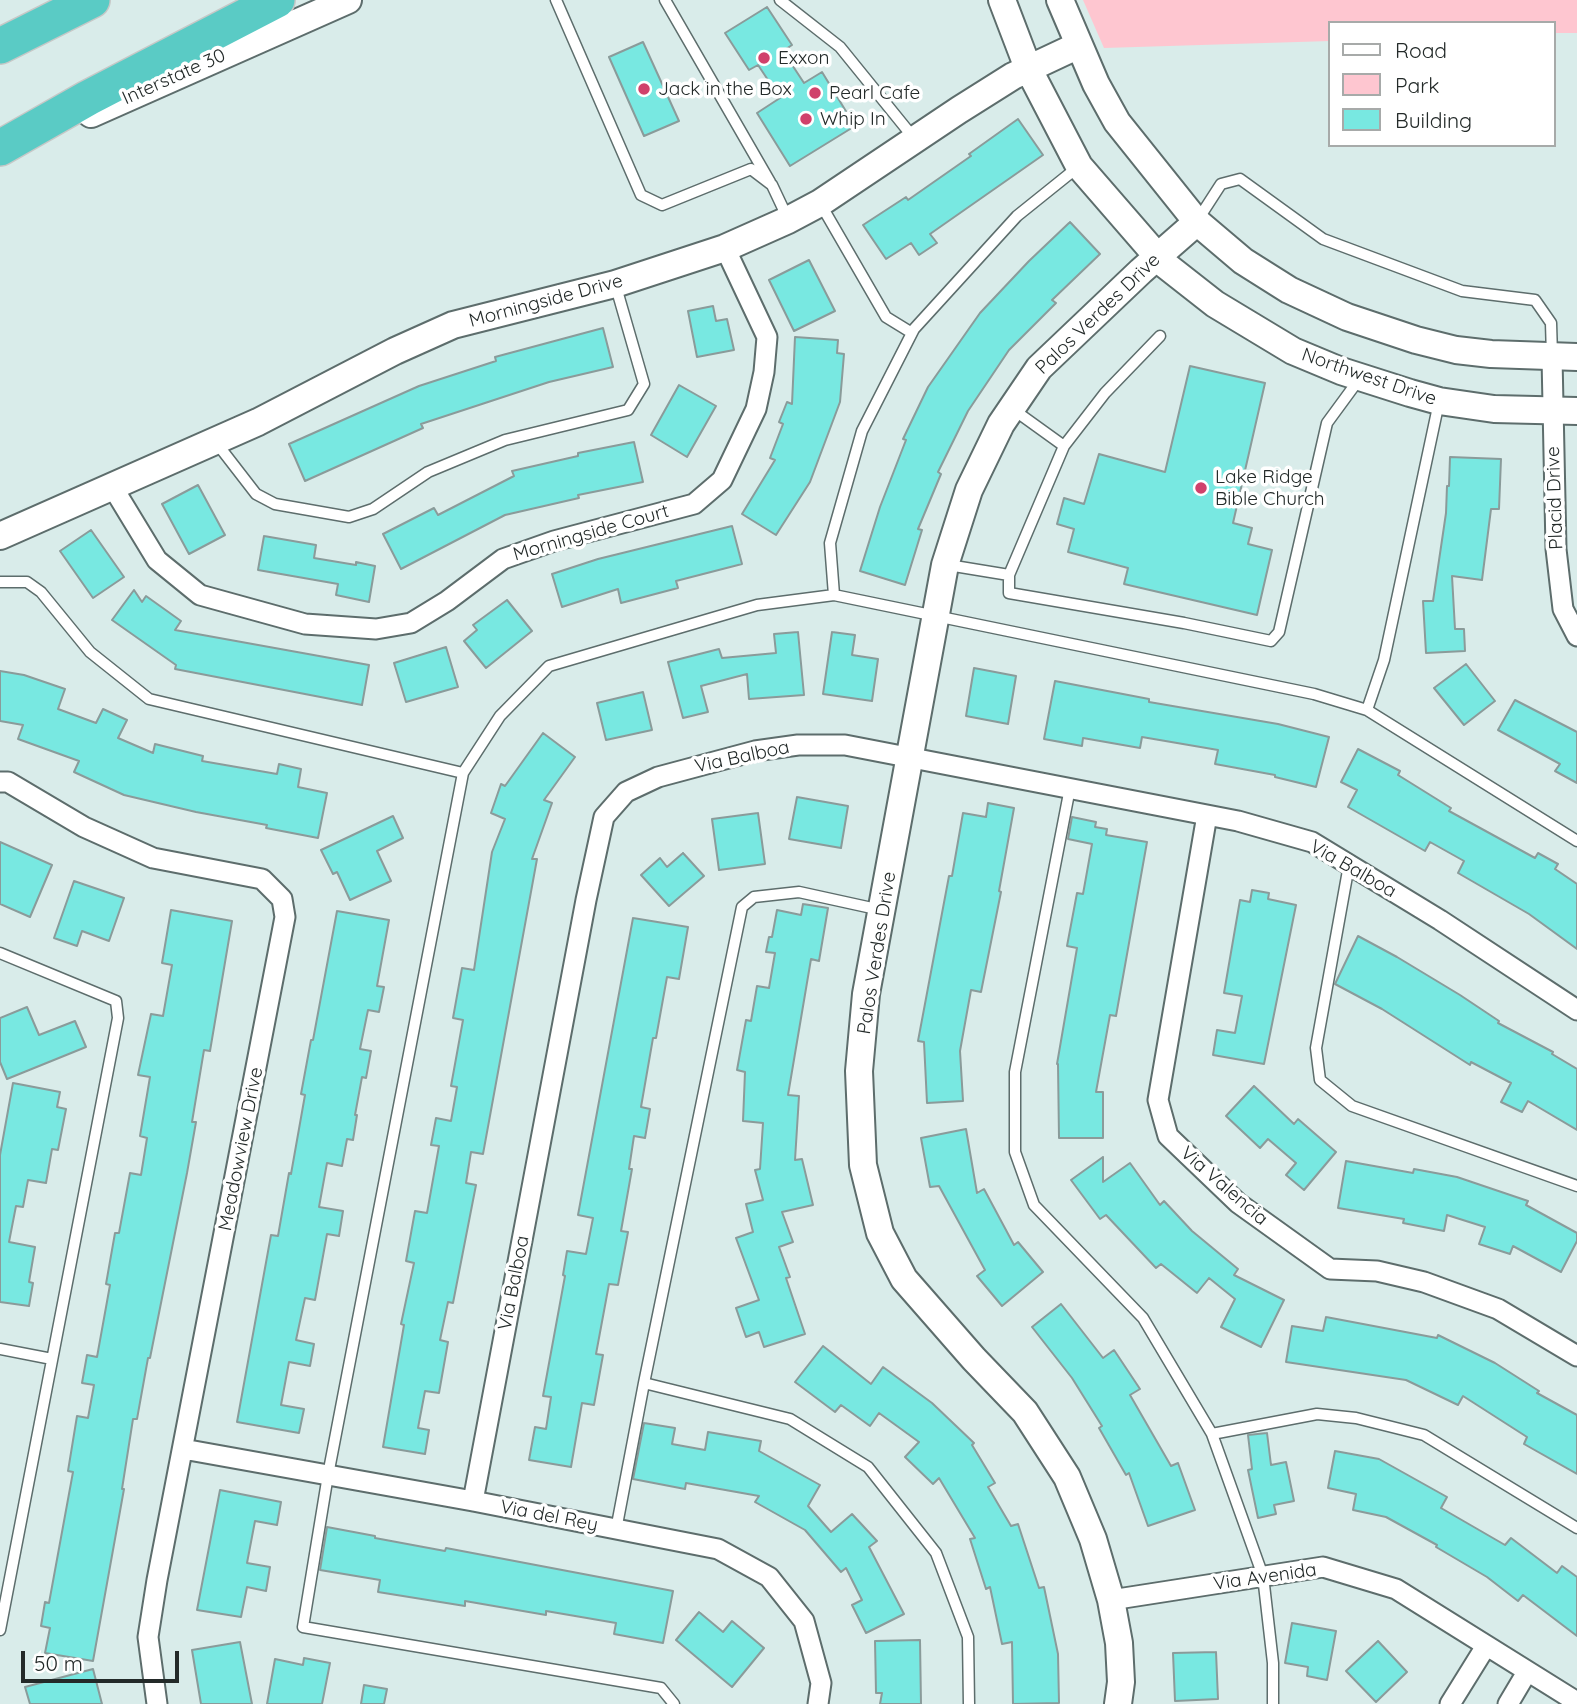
<!DOCTYPE html>
<html>
<head>
<meta charset="utf-8">
<style>
  body { margin:0 }
  #map { position:relative; width:1577px; height:1704px; overflow:hidden; background:#d9ecea; font-family:Quicksand,sans-serif }
  canvas { display:block }
  .legend { position:absolute; left:1328px; top:21px; width:228px; height:126px; box-sizing:border-box; background:#fff; border:2px solid #a7aaa9; margin:0; padding:9px 12px; list-style:none; font-size:21px; color:#232a29 }
  .legend li { display:flex; align-items:center; gap:14px; height:35px }
  .legend b { width:35px; border:2px solid #a7aaa9 }
  .scale { position:absolute; left:21px; top:1651px; width:158px; height:32px; box-sizing:border-box; border:4px solid #232a29; border-top:0; padding-left:9px; font-size:21px; line-height:24px; white-space:nowrap; color:#232a29; -webkit-text-stroke:5px #fff; paint-order:stroke }
</style>
</head>
<body>
<div id="map">
<canvas width="1577" height="1704"></canvas>
<ul class="legend">
<li><b style="height:9px;background:#fff"></b>Road</li>
<li><b style="height:19px;background:#fec6d0"></b>Park</li>
<li><b style="height:19px;background:#78e8e1"></b>Building</li>
</ul>
<div class="scale">50 m</div>
</div>
<script>
const context = document.querySelector('canvas').getContext('2d');
context.lineJoin = 'round';
function fillPath(path, color) {
  context.fillStyle = color;
  context.fill(path, 'evenodd');
}
function poly(rows) {
  const path = new Path2D();
  for (const r of rows) {
    path.moveTo(r[0], r[1]);
    for (let i = 2; i < r.length; i += 2) path.lineTo(r[i], r[i + 1]);
  }
  return path;
}
function trace(path, color, width, dash) {
  context.strokeStyle = color;
  context.lineWidth = width;
  context.lineCap = dash ? 'butt' : 'round';
  context.setLineDash(dash || []);
  context.stroke(path);
}
function label(font, color, halo, rows, align = 'center') {
  context.font = font + ' Quicksand,sans-serif';
  context.lineWidth = 7;
  context.setLineDash([]);
  context.textBaseline = 'middle';
  context.strokeStyle = halo;
  context.fillStyle = color;
  for (const [text, x, y, turn = 0] of rows) {
    context.save();
    context.translate(x, y);
    context.rotate((+turn || 0) * Math.PI / 180);
    context.textAlign = isNaN(turn) ? turn : align;
    if (halo) context.strokeText(text, 0, 0);
    context.fillText(text, 0, 0);
    context.restore();
  }
}
fillPath(poly([
  [1083,0,1577,0,1577,33,1554,33,1554,23,1330,23,1330,41,1104,48]
]), '#fec6d0');
const building = poly([
  [767,7,792,45,783,51,804,83,822,72,855,126,790,166,757,113,780,98,758,65,749,70,725,33,767,7],
  [643,42,679,121,644,136,609,57,643,42],
  [1018,119,1043,155,930,234,937,243,919,255,911,243,886,259,863,225,906,197,908,200,971,156,969,154,1018,119],
  [1070,222,1100,254,1052,300,1056,303,1009,350,968,411,938,472,941,474,918,529,922,530,905,585,860,571,880,507,906,440,903,439,928,387,980,313,1029,261,1070,222],
  [809,260,835,311,794,331,769,280,809,260],
  [713,306,716,321,727,319,734,350,697,357,688,311,713,306],
  [603,328,613,367,549,382,421,424,423,428,305,481,289,444,419,386,496,361,495,357,603,328],
  [795,337,838,340,837,353,844,354,840,402,810,482,776,535,742,514,775,460,770,458,783,424,779,422,787,402,792,404,795,337],
  [1190,366,1265,383,1233,523,1252,528,1248,544,1272,550,1257,615,1124,584,1128,568,1068,552,1074,529,1057,524,1064,498,1084,504,1099,454,1165,472,1190,366],
  [679,385,716,406,687,457,651,435,679,385],
  [634,442,643,482,578,495,579,498,505,515,401,569,383,534,434,508,438,515,514,476,512,471,578,456,578,453,634,442],
  [1450,457,1501,459,1499,509,1491,509,1482,580,1452,576,1455,629,1464,629,1465,651,1426,653,1423,601,1433,601,1446,513,1447,486,1449,486,1450,457],
  [198,485,225,535,189,554,162,504,198,485],
  [732,526,742,564,676,581,678,588,621,603,618,589,562,607,552,574,598,559,732,526],
  [91,530,124,577,93,598,60,551,91,530],
  [264,536,316,545,314,558,356,565,356,562,375,566,369,602,336,595,338,584,258,570,264,536],
  [134,590,142,602,146,596,181,621,175,630,369,665,362,705,175,669,176,665,112,620,134,590],
  [507,600,532,631,486,668,464,641,477,630,473,625,507,600],
  [798,632,804,695,749,699,747,674,701,686,708,712,683,718,668,662,719,649,722,658,776,653,774,634,798,632],
  [832,632,855,635,852,655,878,659,872,701,823,694,832,632],
  [446,647,458,687,406,702,394,663,446,647],
  [1466,664,1495,701,1464,725,1434,688,1466,664],
  [974,668,1016,676,1008,724,966,716,974,668],
  [0,671,24,675,65,689,58,709,96,723,103,709,127,720,118,738,153,753,155,744,203,756,202,761,277,774,279,764,301,769,298,787,327,793,318,838,266,828,267,825,196,812,124,795,74,772,79,761,18,739,23,725,0,721,0,671],
  [1055,681,1149,699,1149,702,1278,724,1329,737,1316,787,1275,777,1275,775,1215,764,1218,750,1142,737,1140,748,1083,738,1082,746,1044,739,1055,681],
  [643,692,652,730,606,740,597,703,643,692],
  [1515,700,1577,732,1577,783,1555,771,1560,764,1498,730,1515,700],
  [543,733,575,757,544,800,552,803,532,859,537,859,483,1154,471,1152,466,1183,476,1185,453,1303,448,1302,440,1340,448,1342,439,1393,425,1391,418,1428,429,1430,425,1454,383,1447,404,1325,401,1324,414,1263,406,1261,415,1211,427,1213,439,1146,431,1145,436,1118,451,1121,457,1087,451,1086,463,1020,453,1018,462,968,474,970,492,852,505,819,491,813,501,784,505,786,543,733],
  [1358,749,1400,771,1398,775,1451,808,1449,811,1535,858,1538,853,1558,864,1555,869,1577,884,1577,949,1529,914,1458,873,1464,861,1430,842,1425,851,1348,807,1357,790,1341,782,1358,749],
  [797,797,848,806,841,848,789,839,797,797],
  [988,803,1014,808,999,891,1001,892,981,992,971,990,960,1051,963,1101,927,1103,924,1042,918,1041,949,876,952,876,963,813,986,817,988,803],
  [758,813,765,864,719,870,712,819,758,813],
  [393,816,403,838,377,851,391,881,350,900,337,872,333,874,321,850,393,816],
  [1072,817,1096,822,1095,827,1107,829,1106,835,1147,842,1116,1016,1110,1015,1096,1092,1103,1092,1103,1138,1059,1138,1058,1064,1057,1064,1077,948,1067,946,1077,893,1083,894,1092,844,1068,839,1072,817],
  [0,842,52,865,30,917,0,904,0,842],
  [683,853,704,876,669,906,641,875,660,858,667,867,683,853],
  [74,881,124,898,109,941,82,931,77,946,54,938,74,881],
  [1252,890,1269,893,1268,899,1296,905,1264,1064,1213,1055,1217,1030,1235,1033,1242,996,1224,993,1240,900,1250,902,1252,890],
  [803,904,828,908,819,961,811,959,788,1095,799,1096,795,1160,802,1159,813,1205,782,1212,793,1242,779,1247,790,1277,786,1278,805,1334,764,1347,759,1332,746,1337,736,1308,759,1300,736,1238,753,1232,746,1204,763,1200,755,1170,760,1169,763,1123,743,1121,745,1072,737,1070,746,1020,751,1021,757,986,769,988,775,953,766,952,769,937,772,937,777,910,801,915,803,904],
  [171,910,232,921,210,1051,204,1050,192,1122,196,1122,187,1173,150,1358,148,1358,137,1419,133,1419,122,1489,124,1489,93,1661,45,1653,50,1628,41,1626,45,1602,49,1603,73,1472,68,1471,77,1416,88,1418,94,1385,82,1383,87,1355,97,1357,110,1285,106,1284,115,1233,119,1233,130,1173,141,1175,147,1138,140,1136,150,1077,138,1075,151,1014,163,1016,172,965,162,963,171,910],
  [337,911,389,920,377,986,384,987,379,1012,368,1010,360,1049,371,1051,366,1078,362,1077,355,1115,357,1115,353,1140,347,1139,342,1166,327,1163,319,1207,343,1211,339,1236,327,1234,315,1300,305,1298,296,1340,314,1344,310,1366,289,1362,281,1405,304,1409,299,1433,237,1422,271,1235,278,1236,289,1173,291,1174,305,1095,301,1094,311,1040,313,1040,337,911],
  [633,918,688,927,679,979,667,977,656,1038,653,1038,641,1107,650,1109,645,1138,634,1136,629,1169,632,1169,621,1231,628,1232,618,1285,609,1284,596,1354,603,1355,594,1405,582,1403,571,1467,529,1460,535,1427,546,1429,551,1397,543,1396,565,1276,563,1275,567,1251,586,1254,593,1218,578,1215,633,918],
  [1358,936,1397,957,1460,995,1499,1021,1498,1023,1553,1052,1552,1054,1577,1069,1577,1130,1528,1101,1522,1112,1501,1102,1511,1083,1471,1062,1470,1065,1382,1009,1335,984,1358,936],
  [27,1007,39,1035,75,1021,86,1047,7,1079,0,1062,0,1018,27,1007],
  [13,1083,60,1092,57,1107,66,1109,58,1150,52,1149,46,1183,28,1180,23,1207,16,1206,9,1242,35,1247,29,1282,33,1283,29,1306,0,1302,0,1155,13,1083],
  [1254,1086,1294,1124,1298,1119,1336,1152,1304,1190,1286,1175,1296,1163,1268,1139,1260,1148,1226,1116,1254,1086],
  [966,1129,977,1193,984,1189,1014,1245,1018,1242,1043,1272,1002,1306,977,1276,985,1270,939,1186,930,1187,921,1138,966,1129],
  [1103,1157,1103,1182,1130,1163,1160,1205,1164,1201,1192,1231,1238,1269,1234,1275,1284,1300,1261,1347,1221,1327,1235,1299,1209,1278,1197,1293,1161,1264,1156,1268,1106,1215,1100,1219,1071,1180,1103,1157],
  [1346,1161,1413,1173,1414,1169,1457,1177,1528,1201,1526,1205,1577,1233,1577,1241,1561,1272,1513,1246,1510,1254,1479,1244,1485,1227,1447,1215,1444,1231,1403,1223,1404,1219,1338,1208,1346,1161],
  [1061,1304,1103,1358,1114,1350,1140,1389,1130,1395,1171,1466,1178,1463,1195,1510,1148,1526,1129,1473,1126,1475,1099,1428,1102,1426,1072,1378,1032,1327,1061,1304],
  [1326,1317,1437,1338,1438,1335,1495,1363,1539,1391,1537,1393,1577,1415,1577,1474,1524,1444,1527,1437,1463,1396,1458,1405,1406,1380,1286,1362,1292,1326,1323,1331,1326,1317],
  [823,1346,871,1384,883,1367,932,1403,974,1443,972,1445,995,1483,988,1487,1011,1526,1018,1524,1039,1588,1044,1587,1058,1654,1059,1703,1013,1704,1012,1642,1002,1644,990,1587,986,1589,970,1539,975,1538,939,1478,933,1484,905,1457,919,1442,879,1413,870,1426,841,1405,835,1412,795,1382,823,1346],
  [644,1423,675,1428,672,1444,705,1450,708,1432,761,1441,759,1451,820,1485,808,1506,831,1532,852,1514,877,1541,869,1547,904,1614,866,1633,852,1605,862,1600,846,1568,841,1572,805,1530,755,1502,759,1496,686,1483,685,1489,633,1479,644,1423],
  [1267,1433,1271,1465,1286,1462,1294,1501,1274,1505,1276,1514,1258,1518,1248,1470,1252,1469,1248,1435,1267,1433],
  [1335,1451,1379,1459,1447,1497,1441,1508,1505,1545,1511,1538,1557,1573,1562,1566,1577,1577,1577,1636,1523,1595,1518,1601,1487,1577,1436,1547,1437,1545,1386,1517,1353,1510,1356,1494,1328,1488,1335,1451],
  [220,1490,281,1502,277,1525,255,1521,247,1563,270,1567,266,1591,247,1587,241,1617,197,1610,220,1490],
  [327,1527,375,1536,375,1538,445,1551,446,1548,673,1591,663,1643,614,1634,616,1623,546,1611,546,1615,465,1601,465,1606,378,1592,380,1580,320,1570,327,1527],
  [699,1612,723,1632,732,1621,764,1648,732,1687,676,1640,699,1612],
  [1292,1623,1336,1631,1327,1680,1307,1676,1308,1667,1285,1663,1292,1623],
  [920,1640,921,1704,880,1704,882,1693,876,1693,875,1641,920,1640],
  [1378,1641,1407,1672,1376,1702,1346,1671,1378,1641],
  [240,1642,252,1704,201,1704,192,1650,240,1642],
  [1216,1652,1218,1699,1175,1701,1173,1653,1216,1652],
  [304,1658,330,1663,322,1704,267,1704,275,1659,303,1665,304,1658],
  [93,1669,102,1704,30,1704,25,1687,93,1669],
  [364,1685,387,1689,384,1704,361,1704,364,1685]
]);
fillPath(building, '#78e8e1');
trace(building, '#8a9b9a', 2);
const lane = poly([
  [556,0,641,195,662,205,751,169,772,185,788,219],
  [665,0,770,182],
  [780,0,840,47,913,137],
  [820,203,886,317,912,333],
  [1199,218,1221,184,1240,179,1323,239,1462,291,1535,300,1551,323,1552,356],
  [215,441,256,494,275,504,349,517,373,509,428,472,505,440,628,410,644,384,616,287],
  [1064,446,1105,393,1160,336],
  [948,565,1009,575,1009,593,1184,623,1271,641,1279,632,1327,423,1360,378],
  [1009,575,1064,446,1014,410],
  [0,582,27,582,41,592,90,652,149,699,463,773],
  [834,595,830,543,862,431,914,329,1017,216,1078,167],
  [1367,710,1384,660,1439,402],
  [1070,788,1015,1072,1015,1152,1034,1205,1143,1318,1212,1434,1263,1576,1273,1663,1273,1704],
  [1349,865,1316,1048,1320,1080,1352,1106,1577,1186],
  [0,953,116,1001,118,1018,0,1630],
  [0,1349,52,1359],
  [644,1383,790,1419,868,1467,936,1553,968,1637,969,1704],
  [1212,1434,1317,1414,1356,1418,1424,1435,1577,1528],
  [616,1530,644,1383,742,907,754,897,799,892,881,910],
  [674,1704,661,1688,303,1627,328,1475,463,773,500,716,549,666,757,605,834,595,1314,694,1367,710,1577,841]
]);
const street = poly([
  [1552,357,1556,549,1563,609,1577,636],
  [112,486,157,560,200,595,305,624,376,629,411,623,447,601,503,559,554,541,694,504,722,480,756,409,764,372,767,337,725,248],
  [0,782,8,782,84,827,153,858,262,879,282,899,285,917,157,1580,148,1637,157,1704],
  [1207,815,1158,1100,1168,1136,1238,1203,1330,1269,1377,1271,1424,1282,1498,1309,1577,1356],
  [183,1449,473,1501,718,1549,769,1577,804,1621,821,1683,818,1704],
  [473,1501,586,900,604,817,626,792,658,777,755,751,798,745,845,745,1238,821,1312,842,1440,920,1577,1010],
  [1111,1600,1323,1567,1396,1589,1577,1702],
  [1450,1704,1486,1646],
  [1508,1704,1527,1672]
]);
const secondary = poly([
  [1002,0,1028,68,1079,166,1164,264,1215,304,1293,351,1341,371,1410,393,1439,401,1494,409,1577,411],
  [1060,0,1096,84,1117,122,1197,222,1243,261,1289,290,1347,317,1416,340,1456,350,1491,354,1577,357],
  [91,114,348,0],
  [0,536,258,422,395,351,453,325,615,284,725,248,788,220,820,203,959,110,1013,76,1079,45],
  [1118,1704,1121,1682,1119,1643,1111,1600,1093,1539,1067,1477,1025,1412,974,1359,904,1279,880,1233,863,1165,859,1071,866,994,945,565,969,490,1001,424,1039,368,1141,271,1197,222]
]);
const highway = poly([
  [0,46,92,0],
  [0,148,88,98,277,0]
]);
trace(lane, '#5d6d6c', 13);
trace(street, '#5d6d6c', 23);
trace(secondary, '#5d6d6c', 30);
trace(highway, '#c6c8c7', 38);
trace(lane, '#fff', 10);
trace(street, '#fff', 19);
trace(secondary, '#fff', 26);
trace(highway, '#5acbc5', 35);
for (const [x, y, r, color] of [
  [764,58,7,"#d0416b"],
  [644,89,7,"#d0416b"],
  [815,93,7,"#d0416b"],
  [806,119,7,"#d0416b"],
  [1201,488,7,"#d0416b"]
]) {
  const dot = new Path2D();
  dot.arc(x, y, r, 0, 2 * Math.PI);
  context.fillStyle = color;
  context.fill(dot);
  trace(dot, '#fff', 2.5);
}
label('19px', '#232a29', '#fff', [
  ["Exxon",778,58],
  ["Jack in the Box",658,89],
  ["Pearl Cafe",829,93],
  ["Whip In",820,119],
  ["Lake Ridge",1215,477],
  ["Bible Church",1215,499]
], 'left');
label('19px', '#232a29', '#fff', [
  ["Interstate 30",174,77,-24],
  ["Morningside Drive",546,301,-15],
  ["Palos Verdes Drive",1098,314,-44],
  ["Northwest Drive",1369,377,19],
  ["Placid Drive",1555,498,-92],
  ["Morningside Court",591,533,-16],
  ["Via Balboa",742,757,-12],
  ["Via Balboa",1353,869,30],
  ["Palos Verdes Drive",877,953,-81],
  ["Meadowview Drive",241,1149,-79],
  ["Via Valencia",1224,1186,41],
  ["Via Balboa",514,1283,-79],
  ["Via del Rey",549,1516,11],
  ["Via Avenida",1265,1577,-8]
]);
</script>
</body>
</html>
